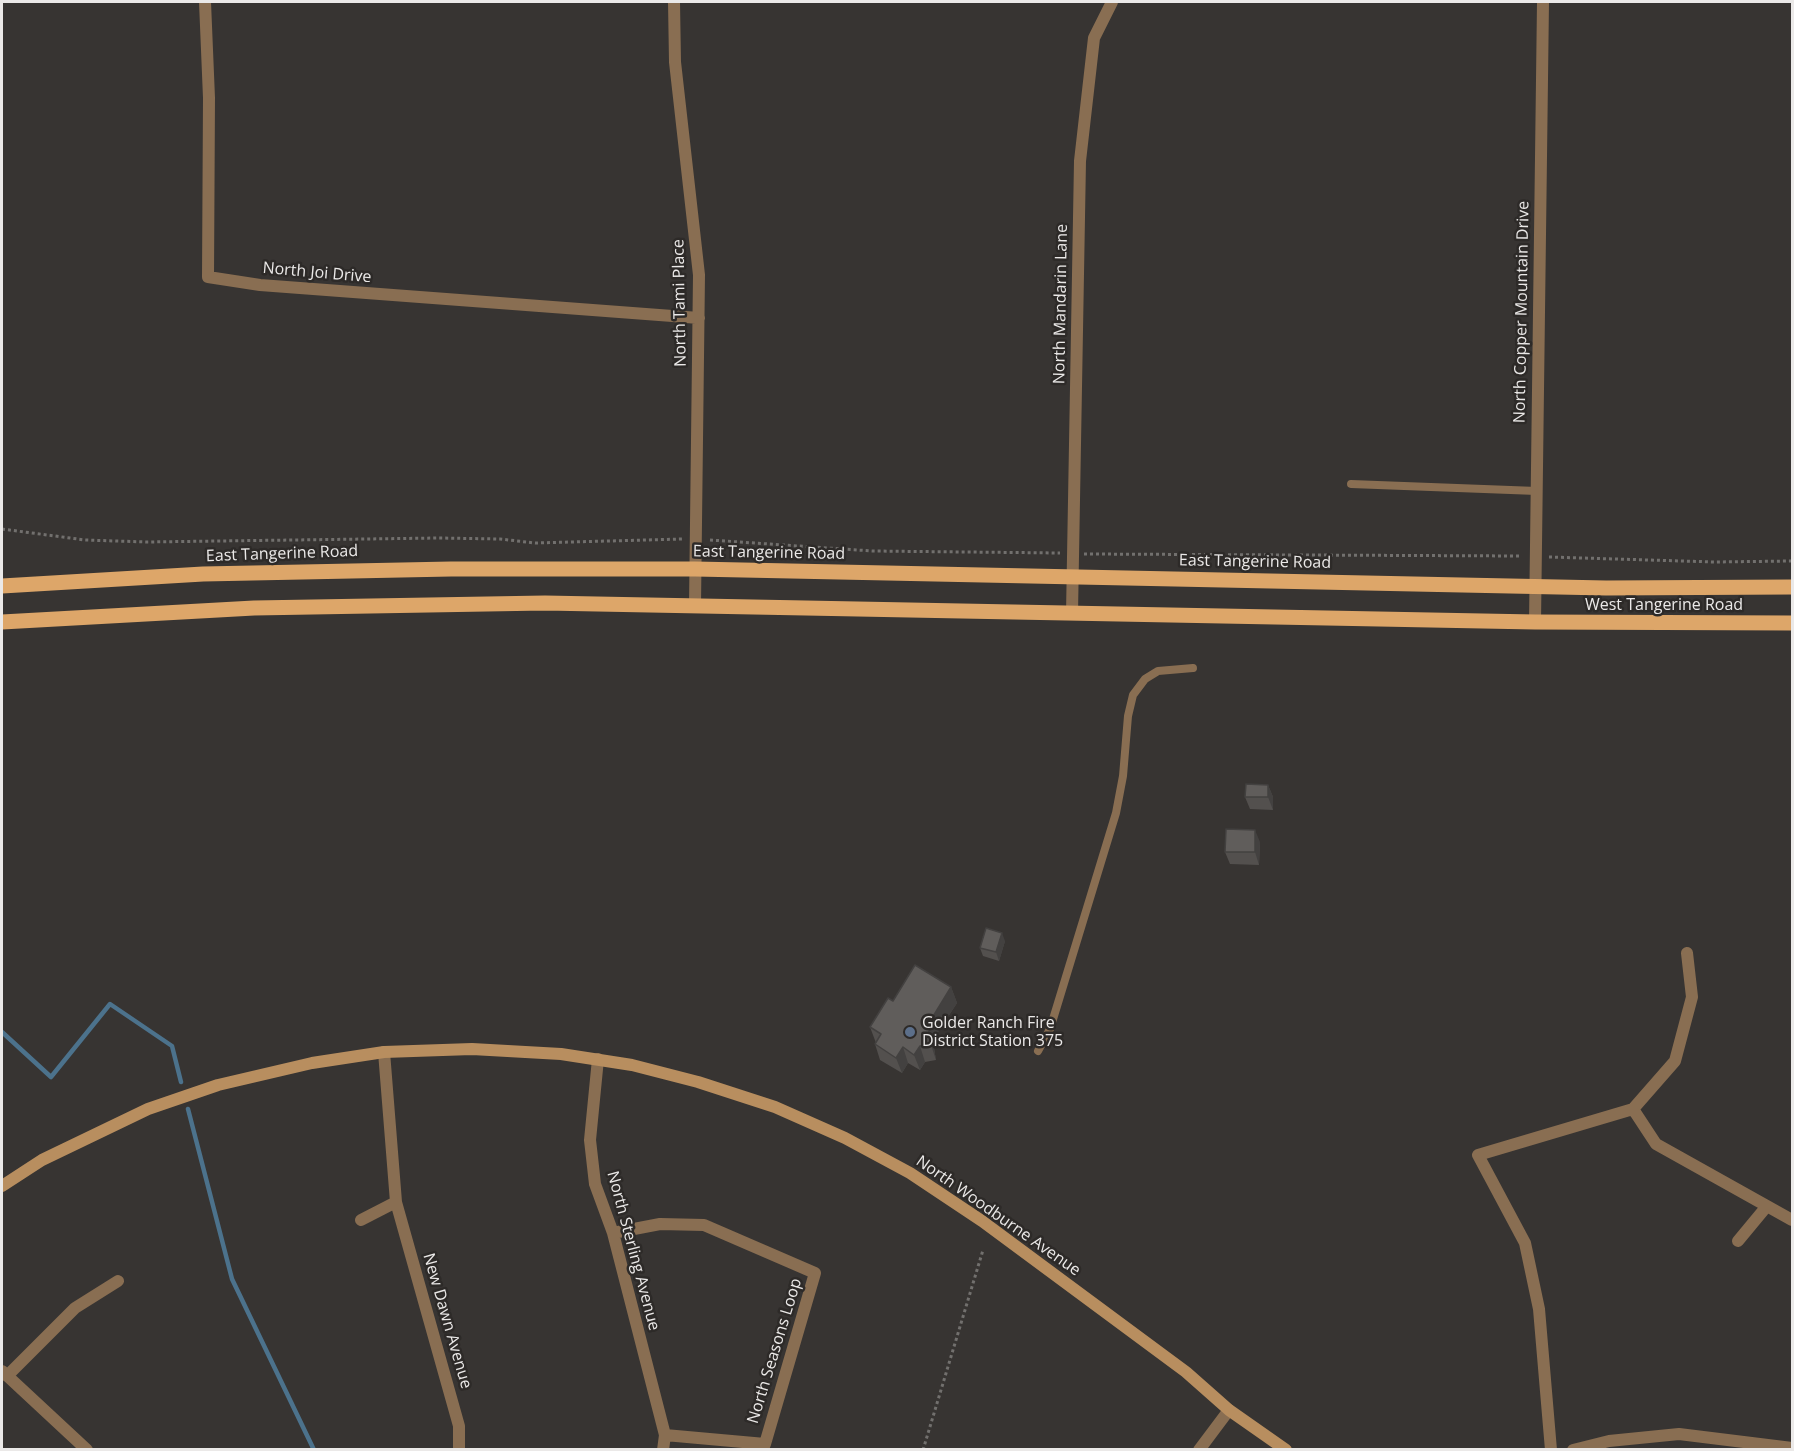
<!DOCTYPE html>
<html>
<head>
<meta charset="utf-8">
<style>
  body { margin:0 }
  #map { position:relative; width:1794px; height:1451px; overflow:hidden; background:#373432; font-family:"Open Sans",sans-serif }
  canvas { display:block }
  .frame { position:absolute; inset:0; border:3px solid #ebe9e8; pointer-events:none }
</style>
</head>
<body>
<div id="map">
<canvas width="1794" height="1451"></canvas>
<div class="frame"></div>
</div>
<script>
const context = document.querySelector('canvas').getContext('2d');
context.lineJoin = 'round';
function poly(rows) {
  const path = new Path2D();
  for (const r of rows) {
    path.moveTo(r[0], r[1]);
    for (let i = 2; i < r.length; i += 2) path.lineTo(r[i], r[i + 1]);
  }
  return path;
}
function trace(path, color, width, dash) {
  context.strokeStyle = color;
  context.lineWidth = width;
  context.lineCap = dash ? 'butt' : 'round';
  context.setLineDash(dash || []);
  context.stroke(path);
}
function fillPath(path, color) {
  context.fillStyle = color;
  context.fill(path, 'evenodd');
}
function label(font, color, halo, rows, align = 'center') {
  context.font = font + ' "Open Sans",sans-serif';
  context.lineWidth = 5;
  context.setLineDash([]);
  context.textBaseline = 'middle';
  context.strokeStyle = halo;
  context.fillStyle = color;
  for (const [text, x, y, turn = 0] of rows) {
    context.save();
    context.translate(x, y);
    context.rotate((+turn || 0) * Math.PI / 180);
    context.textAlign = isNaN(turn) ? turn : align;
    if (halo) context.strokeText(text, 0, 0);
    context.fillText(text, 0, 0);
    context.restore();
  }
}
trace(poly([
  [2,1032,51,1077,110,1004,172,1046,181,1082],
  [188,1109,232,1279,314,1450]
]), '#4c728c', 4.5);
trace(poly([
  [2,529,85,540,147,542,438,538,500,539,535,543,682,539],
  [710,540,872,551,1060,553],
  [1084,554,1522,556],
  [1549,557,1715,562,1792,561],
  [923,1450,983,1250]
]), '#72706e', 3, [3, 3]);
trace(poly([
  [1351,484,1537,491],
  [1038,1051,1050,1029,1116,813,1123,776,1128,716,1133,695,1145,679,1158,671,1193,668]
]), '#896e52', 8);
trace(poly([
  [205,2,209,98,208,277,260,285,699,318],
  [674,2,675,62,699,275,695,605],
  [1072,613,1080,161,1094,38,1112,2],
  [1535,622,1543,2],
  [384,1052,396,1202,459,1426,459,1450],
  [598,1059,590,1140,595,1184,613,1233,665,1435,663,1450],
  [1633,1109,1656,1144,1792,1220],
  [361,1220,396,1202],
  [613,1233,660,1224,704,1225,815,1273,765,1444,665,1435],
  [1738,1241,1767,1206],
  [2,1371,87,1450],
  [7,1376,75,1308,118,1281],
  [1199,1450,1229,1410],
  [1551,1450,1539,1309,1525,1243,1478,1155,1633,1109,1675,1061,1692,997,1687,953],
  [1573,1450,1609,1441,1679,1434,1792,1448]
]), '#896e52', 12);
trace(poly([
  [2,1186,42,1160,148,1109,218,1085,312,1063,384,1052,472,1049,561,1054,632,1065,698,1082,775,1107,845,1138,910,1173,982,1221,1186,1372,1229,1410,1286,1450]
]), '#b88e5f', 12);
trace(poly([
  [2,586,203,574,451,569,695,569,1606,588,1792,587],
  [2,622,254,608,545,603,1535,622,1792,623]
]), '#dda669', 15);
fillPath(poly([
  [1268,785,1273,797,1273,810,1250,809,1245,797],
  [1260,842,1259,865,1230,864,1225,852],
  [1005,941,999,961,983,956,980,948],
  [951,987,957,1003,936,1035,938,1041,934,1048,936,1060,925,1062,920,1070,908,1063,902,1073,880,1060,875,1044,876,1043,870,1027,893,1001]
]), '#53504e');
fillPath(poly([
  [1268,785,1273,797,1273,810,1268,797],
  [1255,830,1260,842,1259,865,1255,852],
  [1002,933,1005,941,999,961,996,952],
  [951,987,957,1003,936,1035,938,1041,934,1048,936,1060,931,1045,928,1033,929,1023],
  [920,1046,925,1062,920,1070,914,1055],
  [903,1047,908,1063,902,1073,896,1058]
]), '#434140');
const building = poly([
  [1246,784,1268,785,1268,797,1245,797,1246,784],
  [1226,829,1255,830,1255,852,1225,852,1226,829],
  [986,928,1002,933,996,952,980,948,986,928],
  [915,965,951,987,929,1023,933,1025,928,1033,931,1045,920,1046,914,1055,903,1047,896,1058,875,1044,881,1034,870,1027,888,998,893,1001,915,965]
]);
fillPath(building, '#605d5b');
trace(building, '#434140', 1.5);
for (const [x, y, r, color] of [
  [910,1032,6,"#5c6f8a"]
]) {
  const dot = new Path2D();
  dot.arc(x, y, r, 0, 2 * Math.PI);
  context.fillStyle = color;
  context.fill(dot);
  trace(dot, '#2d2a28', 2);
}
label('16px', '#ebe9e8', '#2d2a28', [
  ["North Joi Drive",317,273,5],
  ["North Tami Place",680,303,-91],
  ["North Mandarin Lane",1061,304,-89],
  ["North Copper Mountain Drive",1522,312,-89],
  ["East Tangerine Road",769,553,1],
  ["East Tangerine Road",282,554,-2],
  ["East Tangerine Road",1255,562,1],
  ["West Tangerine Road",1664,605],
  ["North Woodburne Avenue",998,1216,35],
  ["North Sterling Avenue",633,1251,75],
  ["New Dawn Avenue",447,1321,74],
  ["North Seasons Loop",775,1351,-73]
]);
label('16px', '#ebe9e8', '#2d2a28', [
  ["Golder Ranch Fire",922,1023],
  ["District Station 375",922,1041]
], 'left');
</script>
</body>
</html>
